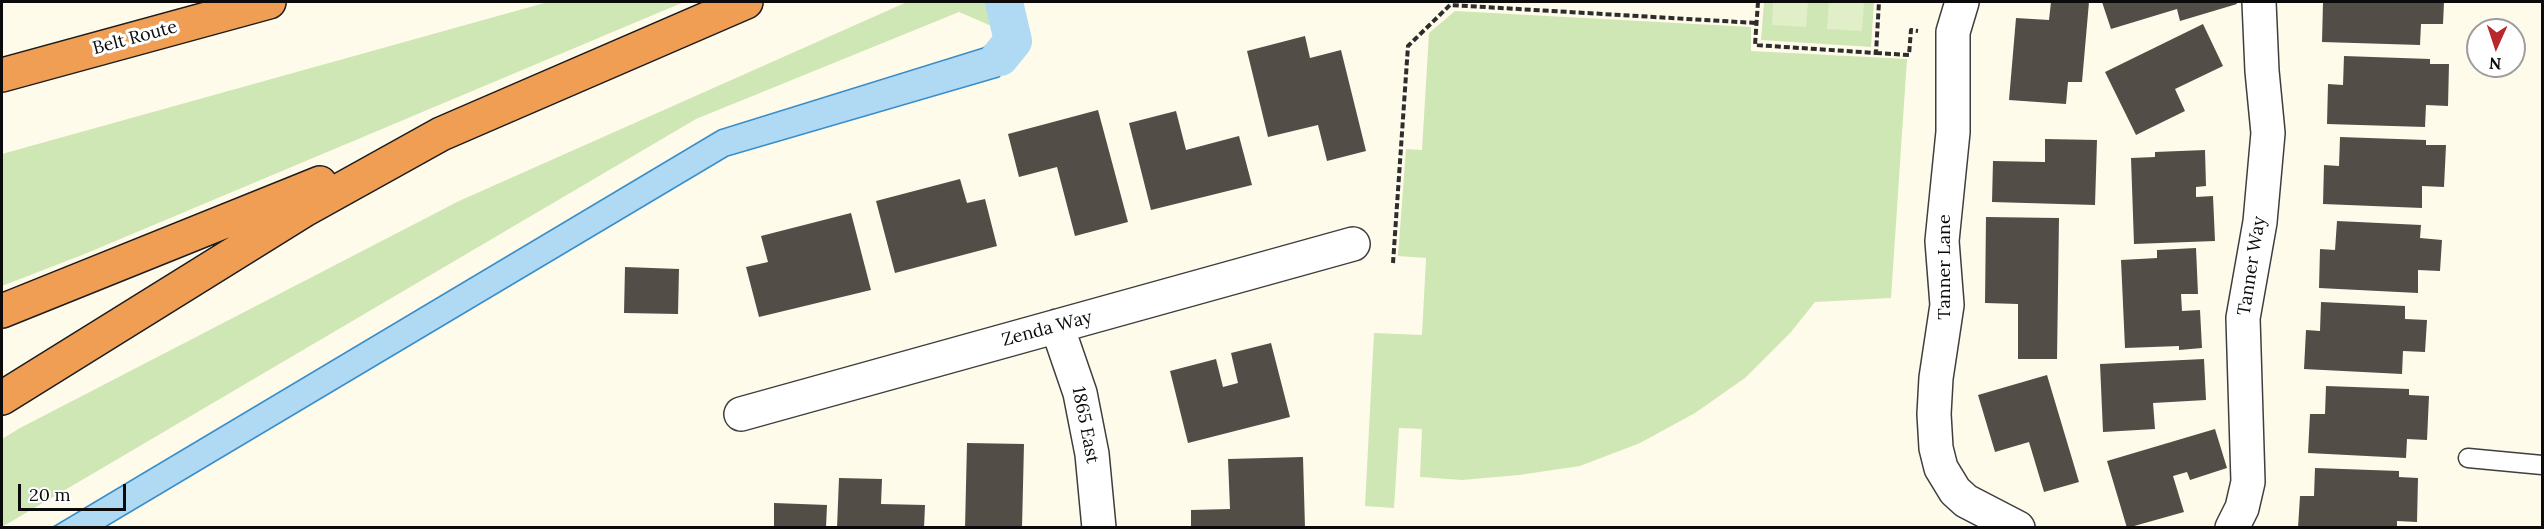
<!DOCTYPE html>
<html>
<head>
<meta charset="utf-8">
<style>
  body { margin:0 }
  #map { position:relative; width:2544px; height:529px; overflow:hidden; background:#fffbea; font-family:Lora,serif }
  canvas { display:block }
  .frame { position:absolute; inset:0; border:3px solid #0b0b0b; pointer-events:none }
  .north { position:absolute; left:2466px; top:18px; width:60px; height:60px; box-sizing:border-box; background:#fff; border:2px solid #9d9d9d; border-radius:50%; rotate:183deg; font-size:16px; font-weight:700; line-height:24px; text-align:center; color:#0b0b0b }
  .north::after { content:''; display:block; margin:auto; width:21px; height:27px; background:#b7272c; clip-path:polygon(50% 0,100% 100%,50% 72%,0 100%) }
  .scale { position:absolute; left:18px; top:484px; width:108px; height:27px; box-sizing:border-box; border:3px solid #0b0b0b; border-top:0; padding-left:8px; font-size:18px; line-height:21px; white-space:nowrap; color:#0b0b0b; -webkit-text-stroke:4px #fff; paint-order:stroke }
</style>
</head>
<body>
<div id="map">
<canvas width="2544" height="529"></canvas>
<div class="frame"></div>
<div class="north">N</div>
<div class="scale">20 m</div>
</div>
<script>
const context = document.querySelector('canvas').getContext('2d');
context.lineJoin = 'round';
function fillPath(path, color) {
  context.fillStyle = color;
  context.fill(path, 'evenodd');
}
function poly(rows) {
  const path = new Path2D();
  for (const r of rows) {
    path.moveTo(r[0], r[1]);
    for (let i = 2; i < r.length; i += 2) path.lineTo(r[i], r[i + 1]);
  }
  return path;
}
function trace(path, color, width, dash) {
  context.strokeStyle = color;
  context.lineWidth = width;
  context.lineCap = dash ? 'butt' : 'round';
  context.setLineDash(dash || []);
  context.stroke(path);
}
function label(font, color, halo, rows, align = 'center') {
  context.font = font + ' Lora,serif';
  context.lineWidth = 6;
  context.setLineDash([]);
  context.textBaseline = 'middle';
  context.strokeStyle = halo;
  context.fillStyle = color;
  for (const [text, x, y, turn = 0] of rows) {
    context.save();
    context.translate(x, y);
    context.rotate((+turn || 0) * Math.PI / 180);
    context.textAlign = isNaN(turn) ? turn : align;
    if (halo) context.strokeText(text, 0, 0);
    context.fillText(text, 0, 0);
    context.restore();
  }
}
fillPath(poly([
  [548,2,684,2,87,253,2,286,2,154],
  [907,2,988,2,996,28,959,12,696,119,2,527,2,439,20,428,459,201],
  [1764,2,1874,2,1871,47,1761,40],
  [1455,11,1751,27,1751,51,1907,59,1891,298,1815,302,1791,332,1745,378,1695,413,1640,443,1580,466,1519,475,1462,480,1420,477,1422,429,1399,428,1394,508,1365,506,1374,333,1422,335,1426,258,1398,256,1406,149,1422,150,1429,33]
]), '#cfe7b5');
fillPath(poly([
  [1773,2,1808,2,1806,27,1772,25],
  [1829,2,1864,2,1862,31,1827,29]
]), '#e0efc7');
const water = poly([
  [1024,10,1029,46,999,77,728,156,105,527,53,527,719,130,983,48,1000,35,993,13,1024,10]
]);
fillPath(water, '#b0daf4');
trace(water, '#398eca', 1.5);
trace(poly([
  [1000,57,1013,41,1004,2]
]), '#b0daf4', 38);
fillPath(poly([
  [2051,2,2089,2,2082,82,2068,82,2066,104,2009,100,2016,18,2049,20],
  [2102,2,2236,2,2237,4,2180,21,2177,9,2111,29],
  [2323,2,2444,2,2443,24,2421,24,2420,45,2322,42],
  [2203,24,2223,66,2175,89,2185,111,2136,135,2105,72],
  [1305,36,1310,58,1341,50,1366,151,1327,161,1318,125,1268,137,1247,51],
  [2344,56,2430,59,2430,64,2449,64,2448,106,2426,105,2425,127,2327,124,2328,84,2343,85],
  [1098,110,1128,222,1075,236,1057,167,1019,177,1008,134],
  [1176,111,1186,150,1239,136,1252,185,1151,210,1129,123],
  [2340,137,2426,140,2426,145,2446,145,2444,187,2422,186,2422,208,2323,204,2324,165,2339,166],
  [2045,139,2097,140,2095,205,1992,202,1993,161,2045,162],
  [2205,150,2206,186,2196,187,2196,197,2213,196,2215,241,2134,244,2131,158,2155,157,2155,152],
  [960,179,967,203,985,199,997,246,895,273,876,201],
  [851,213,871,290,759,317,746,267,768,262,761,236],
  [1986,217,2059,218,2057,359,2018,359,2018,304,1985,303],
  [2337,221,2421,225,2420,238,2442,240,2440,271,2418,270,2418,293,2319,288,2320,249,2335,250],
  [2196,248,2198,294,2181,294,2182,311,2200,310,2202,348,2179,350,2179,346,2125,348,2121,260,2157,258,2157,250],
  [625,267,679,269,678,314,624,313],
  [2321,302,2405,306,2405,319,2427,320,2425,352,2403,351,2402,374,2304,369,2306,330,2320,331],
  [1271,343,1290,417,1188,443,1170,371,1216,359,1223,387,1238,383,1231,353],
  [2204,359,2206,400,2153,403,2155,429,2103,432,2100,364],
  [2047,375,2079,482,2044,492,2029,442,1995,452,1978,395],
  [2326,386,2409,389,2409,395,2429,396,2427,440,2407,439,2406,458,2308,453,2310,414,2325,414],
  [2215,429,2227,468,2190,480,2187,472,2173,476,2184,512,2127,528,2107,461],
  [967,443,1024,444,1022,528,965,528],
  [1303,457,1305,528,1191,528,1191,510,1230,509,1228,459],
  [2315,468,2399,471,2399,477,2418,478,2417,522,2397,521,2397,528,2298,528,2300,496,2314,496],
  [839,478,882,479,881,504,925,505,924,528,837,528],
  [774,503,827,505,826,528,774,528]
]), '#534d48');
const service = poly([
  [2468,458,2542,465]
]);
const minor = poly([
  [1962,2,1953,32,1953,132,1942,241,1947,305,1936,378,1934,414,1936,448,1941,468,1955,491,1966,501,2018,528],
  [1057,326,1080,393,1092,454,1099,528],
  [741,414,1353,244],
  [2232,528,2242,508,2248,482,2243,318,2260,222,2268,133,2262,71,2259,2]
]);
const motorway = poly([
  [2,75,269,2],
  [2,311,320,183],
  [2,398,306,209,441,134,746,2]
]);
trace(service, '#3e3e3e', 21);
trace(minor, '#3e3e3e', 36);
trace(motorway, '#1c1c1c', 36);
trace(poly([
  [1758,2,1755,45,1876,53,1879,2],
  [1876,53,1909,55,1911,30,1918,31],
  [1393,263,1408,46,1450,5,1756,23]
]), '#2d2d2d', 4, [6, 3]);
trace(service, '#fff', 18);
trace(minor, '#fff', 33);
trace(motorway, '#f19e55', 33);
label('18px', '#0b0b0b', '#fff', [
  ["Belt Route",135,38,-15],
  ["Tanner Way",2252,266,-81],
  ["Tanner Lane",1945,267,-90],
  ["Zenda Way",1047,329,-15],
  ["1865 East",1085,425,79]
]);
</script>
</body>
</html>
